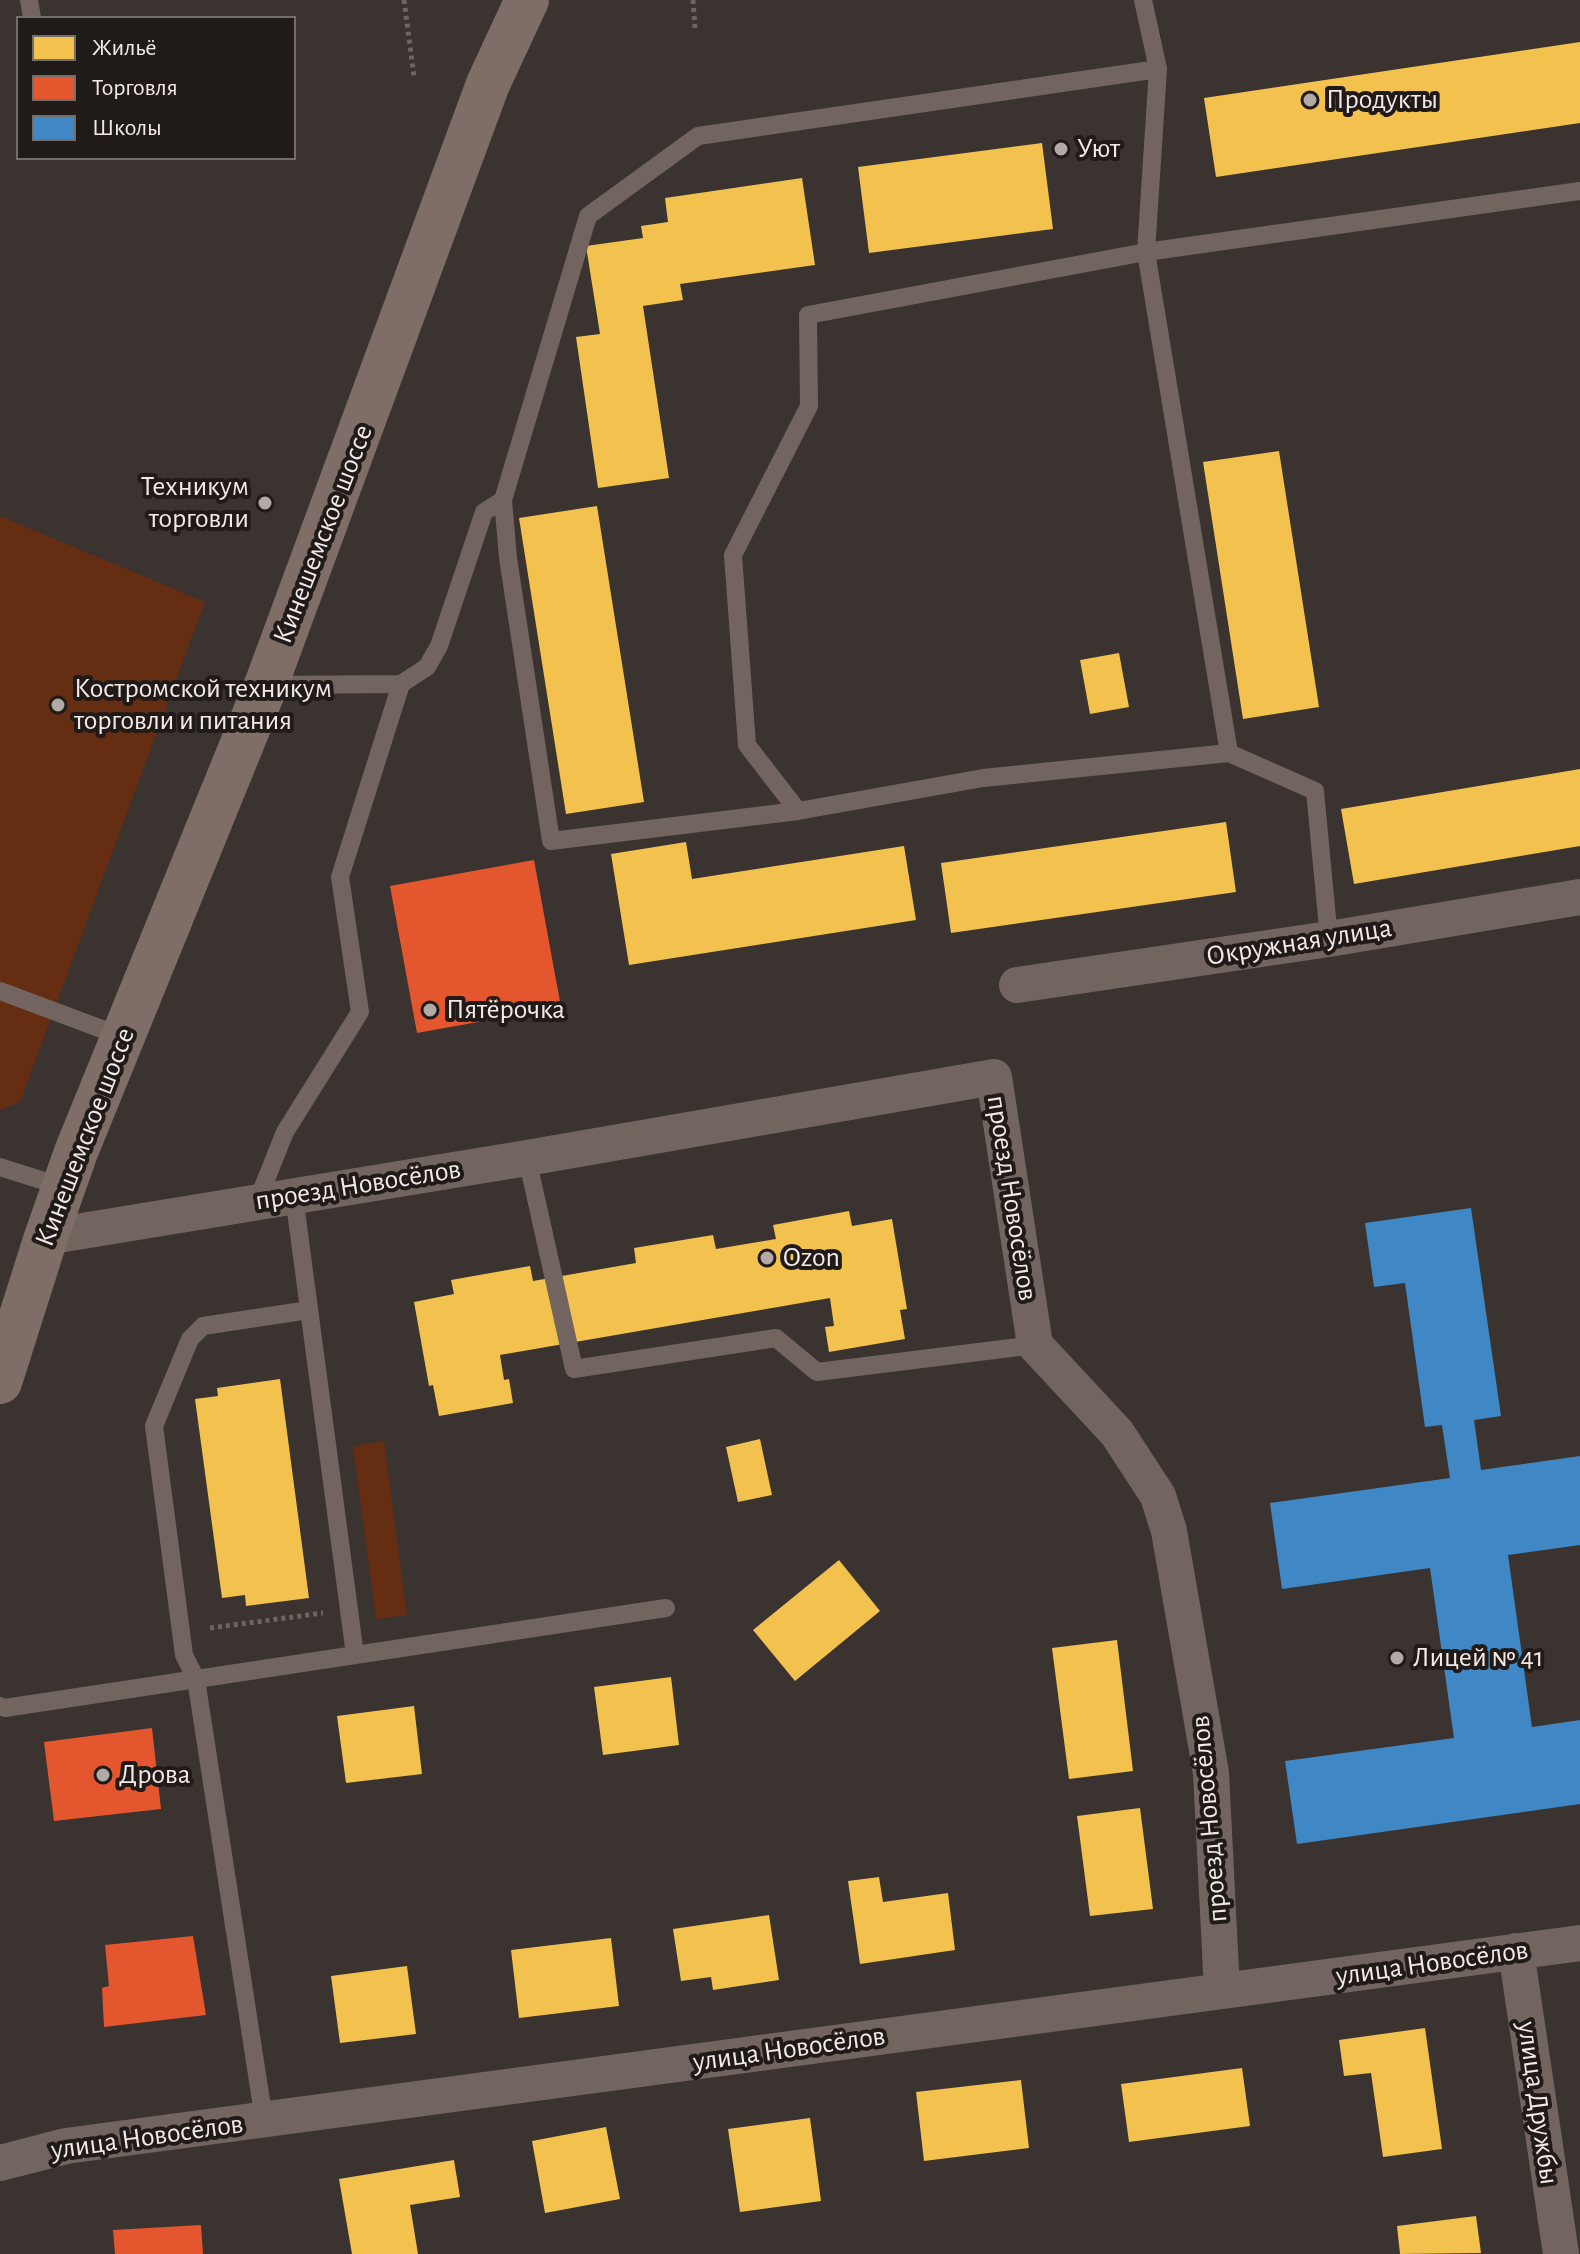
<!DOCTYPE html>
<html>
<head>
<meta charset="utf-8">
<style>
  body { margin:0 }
  #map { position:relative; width:1580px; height:2254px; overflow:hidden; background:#3a3330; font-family:"Alegreya Sans",sans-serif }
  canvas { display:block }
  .legend { position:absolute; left:16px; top:16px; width:280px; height:144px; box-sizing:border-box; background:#201b18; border:2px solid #746e6b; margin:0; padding:10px 14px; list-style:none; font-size:24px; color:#f3eae7 }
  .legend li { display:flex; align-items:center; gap:16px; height:40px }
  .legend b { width:40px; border:2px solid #746e6b }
</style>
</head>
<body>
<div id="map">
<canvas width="1580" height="2254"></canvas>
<ul class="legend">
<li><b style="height:22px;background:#f2c14e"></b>Жильё</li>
<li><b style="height:22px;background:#e4572e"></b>Торговля</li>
<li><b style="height:22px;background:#3f88c5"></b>Школы</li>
</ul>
</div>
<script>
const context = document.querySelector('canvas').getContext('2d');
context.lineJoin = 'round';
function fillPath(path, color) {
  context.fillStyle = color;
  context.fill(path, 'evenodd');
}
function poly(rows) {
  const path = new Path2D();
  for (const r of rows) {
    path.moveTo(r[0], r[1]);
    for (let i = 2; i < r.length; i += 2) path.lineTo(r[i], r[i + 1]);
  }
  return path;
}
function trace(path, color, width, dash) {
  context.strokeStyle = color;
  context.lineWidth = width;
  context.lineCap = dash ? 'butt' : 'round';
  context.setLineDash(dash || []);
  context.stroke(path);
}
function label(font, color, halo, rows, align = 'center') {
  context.font = font + ' "Alegreya Sans",sans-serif';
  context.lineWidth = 8;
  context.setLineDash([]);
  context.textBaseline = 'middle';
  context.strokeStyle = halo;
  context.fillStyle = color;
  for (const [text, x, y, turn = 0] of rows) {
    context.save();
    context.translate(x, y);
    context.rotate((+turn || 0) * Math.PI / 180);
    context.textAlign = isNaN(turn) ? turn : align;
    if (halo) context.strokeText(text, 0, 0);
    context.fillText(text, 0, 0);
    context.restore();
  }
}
fillPath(poly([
  [0,516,205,602,20,1102,0,1110],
  [384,1441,407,1615,376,1619,353,1446]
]), '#652d12');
fillPath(poly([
  [1580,42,1580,123,1216,177,1204,98],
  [1042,143,1053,229,869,253,858,167],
  [802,178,815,265,680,284,683,300,643,306,669,478,598,488,576,337,600,334,586,246,643,238,641,226,668,222,665,198],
  [1279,451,1319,707,1243,719,1203,462],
  [597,506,644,802,566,814,519,518],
  [1119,653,1129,707,1090,714,1080,660],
  [1580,769,1580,846,1354,884,1341,809],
  [1226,822,1236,892,951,933,941,863],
  [686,842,692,879,904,846,916,920,629,965,611,854],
  [849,1211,852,1226,892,1219,907,1309,900,1310,905,1339,829,1352,825,1327,834,1326,830,1298,500,1355,504,1380,509,1379,513,1403,439,1416,433,1385,429,1386,414,1302,454,1294,451,1280,530,1266,533,1281,636,1263,634,1248,713,1235,716,1249,776,1239,773,1225],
  [280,1379,309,1598,246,1606,245,1595,222,1598,195,1399,218,1396,217,1388],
  [760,1439,772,1495,738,1502,726,1447],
  [839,1560,880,1611,795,1681,753,1630],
  [1117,1640,1133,1771,1069,1779,1052,1648],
  [671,1677,679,1745,603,1755,594,1687],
  [414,1706,422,1774,346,1783,337,1716],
  [1140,1808,1153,1909,1090,1916,1077,1816],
  [879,1877,883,1902,948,1893,955,1950,860,1964,848,1881],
  [769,1915,779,1980,713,1990,711,1977,681,1981,673,1929],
  [611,1938,619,2006,519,2018,511,1950],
  [407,1966,416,2034,340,2043,331,1976],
  [1425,2028,1442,2149,1383,2157,1371,2073,1344,2076,1339,2040],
  [1242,2068,1250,2126,1129,2142,1121,2084],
  [1021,2080,1029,2148,924,2161,916,2092],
  [810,2118,821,2201,740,2212,728,2129],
  [606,2127,620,2199,545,2213,532,2141],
  [454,2160,460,2197,410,2205,418,2254,352,2254,339,2179],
  [1476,2216,1481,2253,1400,2254,1397,2226]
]), '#f2c14e');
fillPath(poly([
  [534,860,561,1007,417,1033,390,886],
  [152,1728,161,1809,54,1821,44,1742],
  [193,1936,206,2015,104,2027,102,1988,109,1986,105,1945],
  [201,2225,203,2254,115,2254,113,2230]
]), '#e4572e');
fillPath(poly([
  [1471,1208,1501,1416,1474,1420,1481,1470,1580,1456,1580,1545,1508,1555,1532,1727,1580,1720,1580,1804,1297,1844,1285,1761,1454,1738,1430,1568,1282,1589,1270,1503,1450,1478,1442,1425,1425,1427,1405,1283,1374,1287,1365,1223]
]), '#3f88c5');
trace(poly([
  [404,0,414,76],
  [693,0,695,28],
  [210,1628,323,1613]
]), '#6e6460', 5, [4, 4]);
trace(poly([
  [29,0,32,18],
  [1143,0,1158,69,1146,252,1580,191],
  [1146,252,1229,753,983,778,798,811,747,745,733,555,809,406,808,315,1146,252],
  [503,500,588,216,698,136,1158,69],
  [266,685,401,684,427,667,439,646,484,512,503,500,508,558,551,841,798,811],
  [1229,753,1315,791,1329,939],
  [0,991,123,1037],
  [527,1158,574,1369,776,1338,817,1372,1035,1345],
  [0,1167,63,1187],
  [294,1196,355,1655],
  [257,1202,285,1132,360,1012,340,877,401,684],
  [0,1706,5,1708,666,1608],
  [264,2120,196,1679,184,1655,154,1426,190,1339,203,1326,309,1310]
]), '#726560', 18);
trace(poly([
  [1017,985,1329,939,1580,897],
  [46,1237,527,1158,994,1077,1035,1345,1117,1433,1158,1496,1169,1531,1211,1773,1222,1991],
  [1516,1951,1561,2254],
  [0,2163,66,2146,1580,1943]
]), '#726560', 36);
trace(poly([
  [0,1382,46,1237,76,1152,266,685,488,84,527,0]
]), '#7e6e67', 44);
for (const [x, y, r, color] of [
  [1310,100,8,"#b2aaa7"],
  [1061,149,8,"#b2aaa7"],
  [265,503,8,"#b2aaa7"],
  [58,705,8,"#b2aaa7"],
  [430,1010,8,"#b2aaa7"],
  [767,1258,8,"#b2aaa7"],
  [1397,1658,8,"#b2aaa7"],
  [103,1775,8,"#b2aaa7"]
]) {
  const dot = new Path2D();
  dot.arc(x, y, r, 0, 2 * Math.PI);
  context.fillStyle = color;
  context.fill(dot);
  trace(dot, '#201b18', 3);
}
label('28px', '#f3eae7', '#201b18', [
  ["Продукты",1326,100],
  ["Уют",1077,149],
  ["Техникум",249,487,"right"],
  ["торговли",249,519,"right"],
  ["Костромской техникум",74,689],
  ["торговли и питания",74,721],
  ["Пятёрочка",446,1010],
  ["Ozon",783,1258],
  ["Лицей № 41",1413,1658],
  ["Дрова",119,1775]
], 'left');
label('28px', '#f3eae7', '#201b18', [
  ["Кинешемское шоссе",323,534,-69],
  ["Окружная улица",1299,942,-9],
  ["Кинешемское шоссе",85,1137,-69],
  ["проезд Новосёлов",358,1185,-9],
  ["проезд Новосёлов",1012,1198,81],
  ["проезд Новосёлов",1209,1819,-95],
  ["улица Новосёлов",1432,1963,-8],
  ["улица Новосёлов",789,2049,-8],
  ["улица Дружбы",1538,2103,82],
  ["улица Новосёлов",147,2137,-8]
]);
</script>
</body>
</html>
